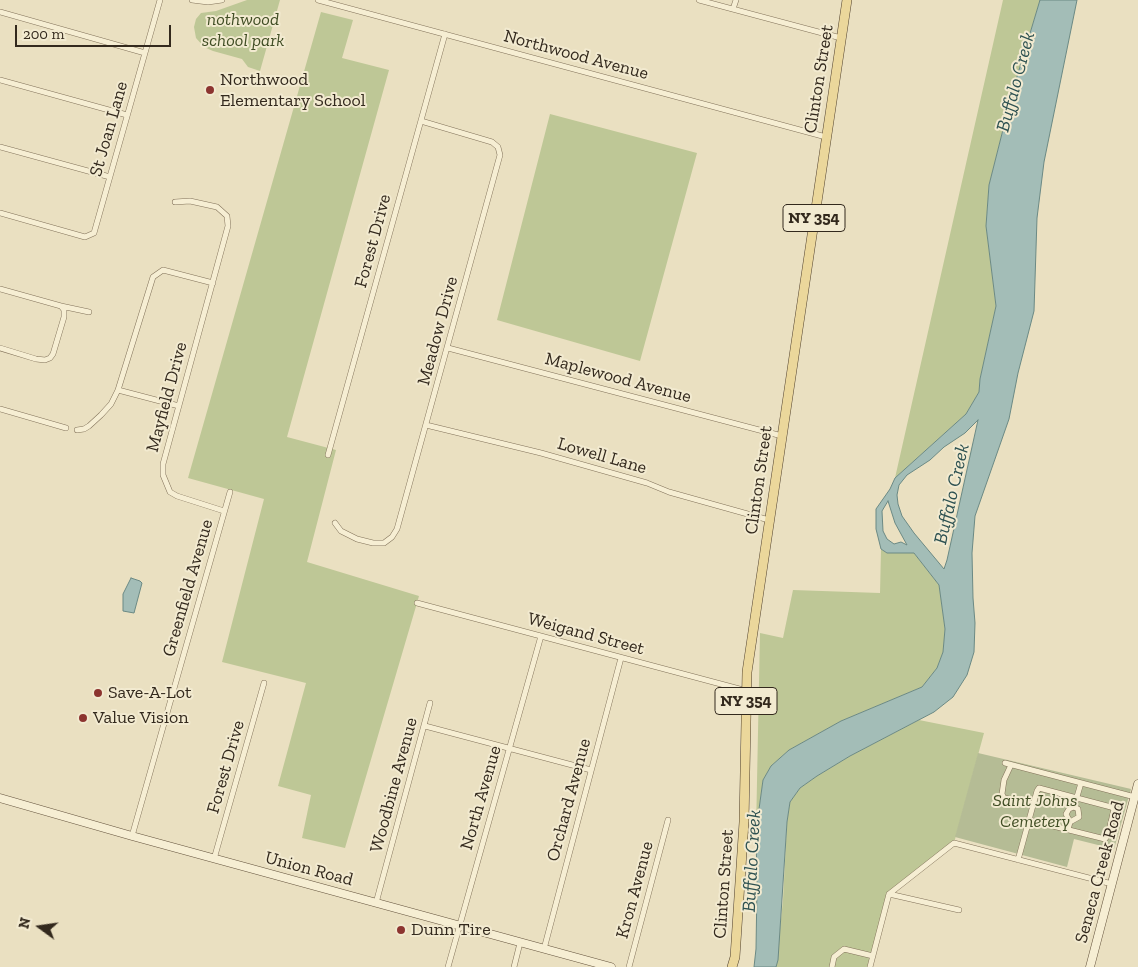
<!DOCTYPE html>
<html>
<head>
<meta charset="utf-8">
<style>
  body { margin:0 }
  #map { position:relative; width:1138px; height:967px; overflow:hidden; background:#eae0c1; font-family:"Zilla Slab",serif }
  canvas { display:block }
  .north { position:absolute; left:15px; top:902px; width:50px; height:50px; -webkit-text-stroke:4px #f2ead0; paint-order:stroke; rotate:284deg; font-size:14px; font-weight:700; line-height:20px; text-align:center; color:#33291d }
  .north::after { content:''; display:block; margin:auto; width:18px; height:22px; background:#33291d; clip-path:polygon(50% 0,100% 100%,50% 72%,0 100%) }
  .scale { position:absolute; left:15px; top:25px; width:156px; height:22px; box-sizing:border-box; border:2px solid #33291d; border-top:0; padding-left:6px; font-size:15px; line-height:18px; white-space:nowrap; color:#33291d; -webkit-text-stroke:4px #f2ead0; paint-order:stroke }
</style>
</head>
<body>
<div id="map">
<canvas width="1138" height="967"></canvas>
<div class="north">N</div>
<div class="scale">200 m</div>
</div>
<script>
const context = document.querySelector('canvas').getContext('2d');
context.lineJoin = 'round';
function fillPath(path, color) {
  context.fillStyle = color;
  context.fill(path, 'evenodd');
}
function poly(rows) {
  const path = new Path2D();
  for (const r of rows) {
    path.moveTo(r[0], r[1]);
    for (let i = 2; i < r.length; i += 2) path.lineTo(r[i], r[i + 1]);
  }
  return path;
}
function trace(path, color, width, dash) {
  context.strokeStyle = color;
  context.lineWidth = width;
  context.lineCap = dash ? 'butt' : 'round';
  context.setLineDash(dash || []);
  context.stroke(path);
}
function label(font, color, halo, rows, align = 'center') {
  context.font = font + ' "Zilla Slab",serif';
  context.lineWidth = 4;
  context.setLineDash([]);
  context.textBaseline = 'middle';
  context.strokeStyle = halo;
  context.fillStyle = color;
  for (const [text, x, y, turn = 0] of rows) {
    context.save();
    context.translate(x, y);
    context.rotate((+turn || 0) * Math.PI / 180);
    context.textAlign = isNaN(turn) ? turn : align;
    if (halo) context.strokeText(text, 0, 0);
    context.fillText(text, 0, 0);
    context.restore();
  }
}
fillPath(poly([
  [247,0,280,0,260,71,248,67,242,59,213,51,204,47,196,38,194,27,196,19,201,13,216,11],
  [1003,0,1040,0,1013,90,989,185,986,226,996,306,980,379,979,392,966,414,895,478],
  [321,12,353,20,342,58,389,70,287,437,336,450,307,562,419,596,345,848,302,838,311,795,278,786,306,683,222,662,264,499,188,478],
  [550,114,697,153,640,361,497,320],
  [881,549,887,553,914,553,939,585,945,629,943,652,937,668,922,687,841,721,789,750,771,766,763,780,756,831,760,633,783,638,793,590,880,593],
  [919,720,984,733,954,843,889,894,870,967,776,967,783,900,787,822,790,802,800,788,817,776,850,756]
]), '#bec796');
fillPath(poly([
  [978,753,1131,789,1114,849,1074,839,1067,867,955,837]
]), '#b5bc95');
const water = poly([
  [1040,0,1077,0,1044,162,1037,218,1034,311,1018,373,1009,419,975,516,972,553,973,598,975,623,974,652,967,675,953,697,934,712,850,756,817,776,800,788,790,802,787,822,778,960,776,967,754,967,756,949,757,886,756,831,763,780,771,766,789,750,841,721,922,687,937,668,943,652,945,629,939,585,914,553,887,553,881,549,876,529,876,509,890,489,895,478,966,414,979,392,980,379,996,306,986,226,989,185,1013,90,1040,0],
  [978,420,947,560,944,569,914,533,902,516,898,504,897,495,899,485,907,475,930,460,944,447,965,433,978,420],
  [888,501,895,523,907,545,901,542,894,544,887,539,883,531,882,511,888,501],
  [131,578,140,581,142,583,134,613,123,611,123,594,131,578]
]);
fillPath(water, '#a3bdb7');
trace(water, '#6b8984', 1);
const street = poly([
  [192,0,208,2,222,0],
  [318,0,826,137],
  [699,0,841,38],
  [733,9,736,0],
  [0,12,145,53],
  [0,80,127,115],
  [0,147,110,177],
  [175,202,190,201,217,207,227,216,228,226,163,464,163,475,170,492,177,496,224,511],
  [0,213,85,237,94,233,160,0],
  [0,289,61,306,64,310,64,317,53,354,50,358,45,360,36,359,0,348],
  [61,306,89,312],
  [448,348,782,436],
  [118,390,179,406],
  [0,409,66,428],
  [426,425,541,453,647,483,669,492,769,520],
  [77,430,84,429,89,426,101,415,111,404,118,390,153,277,163,270,213,283],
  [328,455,445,34],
  [335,523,341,531,357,539,373,543,384,543,392,537,397,529,500,155,498,147,492,142,421,121],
  [417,603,747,691],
  [425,726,591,770],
  [1005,763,1135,797],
  [1011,765,1004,780,1002,794,1004,798,1033,804],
  [1070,822,1079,817,1078,809,1074,807],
  [1068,830,1070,822,1066,814,1069,809,1074,807,1081,783],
  [132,836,230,492],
  [214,859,264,683],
  [1018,860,1029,820,1037,791,1039,788,1111,807,1114,809,1108,835,1105,839,1029,820],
  [889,894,959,910],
  [376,903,430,703],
  [544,949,621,658],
  [448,967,541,636],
  [514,967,520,943],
  [629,967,668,820],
  [832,967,834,957,844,949,873,956],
  [870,967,889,894,954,843,1112,884]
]);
const secondary = poly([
  [0,798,132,836,611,967],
  [1090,967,1138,784]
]);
const primary = poly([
  [732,967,735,957,744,822,747,672,847,0]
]);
trace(street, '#82725a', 6);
trace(secondary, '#64533d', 9);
trace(primary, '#50402e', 10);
trace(street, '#f6eed3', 5);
trace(secondary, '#f6eed3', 8);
trace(primary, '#ebd79b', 9);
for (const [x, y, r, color] of [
  [210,90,5,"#8c342f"],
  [98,693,5,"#8c342f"],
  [83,718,5,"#8c342f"],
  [401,930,5,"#8c342f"]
]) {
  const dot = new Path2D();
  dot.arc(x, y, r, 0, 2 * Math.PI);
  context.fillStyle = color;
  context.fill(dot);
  trace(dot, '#f2ead0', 2);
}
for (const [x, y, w] of [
  [814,218,62],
  [746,701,62]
]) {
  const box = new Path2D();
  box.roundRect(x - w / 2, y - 13.5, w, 27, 4);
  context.fillStyle = '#f2ead0';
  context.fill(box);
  trace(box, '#33291d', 1);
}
label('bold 16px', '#33291d', null, [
  ["NY 354",814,218],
  ["NY 354",746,701]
]);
label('italic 18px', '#414e25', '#f2ead0', [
  ["nothwood",243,20],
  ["school park",243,41],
  ["Saint Johns",1035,801],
  ["Cemetery",1035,822]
]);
label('18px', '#33291d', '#f2ead0', [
  ["Northwood Avenue",576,55,15],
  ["Clinton Street",819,79,-81],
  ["St Joan Lane",109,129,-74],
  ["Forest Drive",373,241,-75],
  ["Meadow Drive",438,331,-75],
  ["Maplewood Avenue",618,378,15],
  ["Mayfield Drive",167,397,-75],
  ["Lowell Lane",602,456,16],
  ["Clinton Street",759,480,-82],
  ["Greenfield Avenue",188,588,-74],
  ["Weigand Street",586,634,15],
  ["Forest Drive",226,767,-74],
  ["Woodbine Avenue",394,785,-75],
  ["North Avenue",481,798,-74],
  ["Orchard Avenue",569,800,-75],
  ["Union Road",309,869,15],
  ["Seneca Creek Road",1100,872,-75],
  ["Clinton Street",724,884,-86],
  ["Kron Avenue",635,890,-75]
]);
label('18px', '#33291d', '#f2ead0', [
  ["Northwood",220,80],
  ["Elementary School",220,101],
  ["Save-A-Lot",108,693],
  ["Value Vision",93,718],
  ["Dunn Tire",411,930]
], 'left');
label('italic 19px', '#2d5151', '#f2ead0', [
  ["Buffalo Creek",1016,82,-75],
  ["Buffalo Creek",952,494,-77],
  ["Buffalo Creek",752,861,-87]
]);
</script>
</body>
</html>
